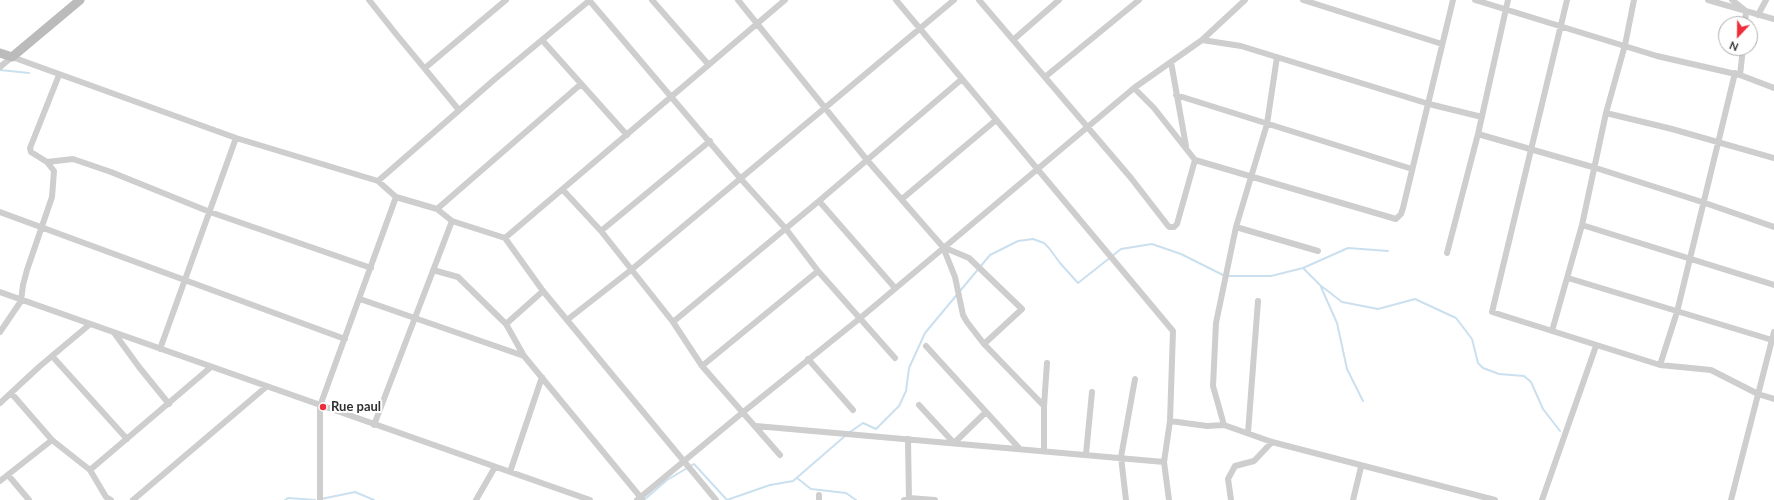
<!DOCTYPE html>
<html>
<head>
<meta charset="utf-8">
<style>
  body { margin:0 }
  #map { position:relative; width:1774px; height:500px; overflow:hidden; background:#fff; font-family:Lato,sans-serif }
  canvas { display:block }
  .north { position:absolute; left:1718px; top:16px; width:40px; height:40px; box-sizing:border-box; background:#fff; border:1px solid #adadad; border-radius:50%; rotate:202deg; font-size:11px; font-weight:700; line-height:16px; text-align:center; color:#313131 }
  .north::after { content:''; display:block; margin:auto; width:14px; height:18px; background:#ee2d3a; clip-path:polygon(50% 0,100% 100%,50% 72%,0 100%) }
</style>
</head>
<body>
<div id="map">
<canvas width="1774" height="500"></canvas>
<div class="north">N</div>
</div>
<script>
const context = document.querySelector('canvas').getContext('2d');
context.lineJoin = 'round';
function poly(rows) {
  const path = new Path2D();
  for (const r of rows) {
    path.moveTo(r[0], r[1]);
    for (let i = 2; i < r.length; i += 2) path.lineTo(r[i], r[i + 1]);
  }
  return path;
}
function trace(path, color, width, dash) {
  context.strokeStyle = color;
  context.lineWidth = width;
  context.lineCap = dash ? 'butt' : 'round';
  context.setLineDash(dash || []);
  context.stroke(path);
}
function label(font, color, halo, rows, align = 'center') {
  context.font = font + ' Lato,sans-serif';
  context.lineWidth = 4;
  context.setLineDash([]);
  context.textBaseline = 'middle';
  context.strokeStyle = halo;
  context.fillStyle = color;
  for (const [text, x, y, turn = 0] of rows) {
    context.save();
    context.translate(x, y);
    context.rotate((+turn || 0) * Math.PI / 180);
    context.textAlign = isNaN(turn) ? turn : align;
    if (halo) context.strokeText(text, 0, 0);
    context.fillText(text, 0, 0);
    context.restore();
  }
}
trace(poly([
  [0,70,29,73],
  [1303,268,1348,248,1388,251],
  [1321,287,1337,323,1347,369,1363,401],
  [850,432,863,423,876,429,899,406,906,391,909,368,925,333,990,255,1018,241,1033,239,1044,243,1049,248,1060,263,1078,283,1121,249,1152,244,1181,254,1225,276,1271,276,1303,268,1320,285,1342,302,1378,309,1415,299,1456,318,1472,339,1478,363,1483,368,1499,374,1524,376,1531,382,1543,409,1560,431],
  [797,478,811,489,846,493,856,500],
  [321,499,355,492,374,500],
  [285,500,288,498,315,500],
  [644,500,667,480,694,464,727,500,770,485,793,481,845,436]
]), '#cbe0ef', 2);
trace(poly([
  [369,0,396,34,459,110],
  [589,0,740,178,786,229,818,271,895,358],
  [652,0,708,64],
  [738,0,867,160,943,247,955,277,963,315,967,322,984,344,1044,406],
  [896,0,1173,331,1170,421,1164,462,1169,500],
  [979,0,1131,178,1169,227,1174,227,1177,224,1195,160],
  [1303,0,1442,44],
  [1475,0,1657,56,1740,75,1774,88],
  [1567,0,1492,312,1660,365,1711,370,1758,394,1774,399],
  [1708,0,1774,19],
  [1732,0,1746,11,1745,24],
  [1758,15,1766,0],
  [542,40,627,135],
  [1013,40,1059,0],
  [1202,40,1241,46,1429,104,1482,117],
  [1171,62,1186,146],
  [0,67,12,57,236,138,378,181,396,197,437,209,452,221,505,238,543,291,716,500],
  [425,68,506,0],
  [1740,75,1743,48],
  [1045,77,1139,0],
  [1134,88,1154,108,1195,160,1396,219,1401,214,1403,208,1453,0],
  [1176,95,1412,169],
  [1606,113,1672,129,1774,158],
  [1478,134,1596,168,1705,203,1774,227],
  [47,162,73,159,111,172,210,212,371,268],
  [378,181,495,79,590,0],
  [563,190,601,231,673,322,702,366,780,455],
  [902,199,996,120],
  [819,201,895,288],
  [437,209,581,84],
  [0,212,345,339],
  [1582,225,1774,285],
  [1236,227,1318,251],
  [601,231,710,141],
  [505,238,785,0],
  [943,247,969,258,1022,309,984,344],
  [1447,253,1478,134,1508,0],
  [433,270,458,277,506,324,524,356,642,499],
  [1568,278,1772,340],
  [0,292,590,500],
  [360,299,524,356],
  [567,320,631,270,954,0],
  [673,322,819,201,962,79],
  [506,324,543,291],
  [1552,331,1582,225,1606,113,1625,45,1634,0],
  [0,332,21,301,23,285,27,270,52,197,54,171,47,162,31,152,30,148,59,75],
  [115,334,139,367,169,404],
  [926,346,1019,448],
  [160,349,236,138],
  [52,356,127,439],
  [808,359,853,410],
  [1660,365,1677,312,1735,73],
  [702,366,818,271],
  [12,394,52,440,90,470,106,497,111,500],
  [0,403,40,366,89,325],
  [919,405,954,443,986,412],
  [1170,421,1207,426,1224,425,1272,442,1495,500],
  [374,425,452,221],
  [1224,425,1213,386,1216,323,1236,227,1267,124,1277,57],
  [756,426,1164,462],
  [1248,433,1258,301],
  [908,439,909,500],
  [1044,451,1044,406,1047,363],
  [1086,454,1092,392],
  [90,470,211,367],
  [510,472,542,377],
  [8,475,29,500],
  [0,481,52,440],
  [133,500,266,387],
  [320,500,320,406,396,197],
  [476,500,495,467],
  [637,500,742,413,859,319,1134,88,1202,40,1245,0],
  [819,500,819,495],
  [904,500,909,498,935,500],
  [1126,500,1121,457,1135,379],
  [1231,500,1228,479,1235,466,1254,461,1272,442],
  [1353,500,1361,467],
  [1542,500,1596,346],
  [1731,500,1774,332]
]), '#cecece', 6);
trace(poly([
  [0,53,12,57,80,0]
]), '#bbb', 9);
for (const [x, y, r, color] of [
  [323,407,4,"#ee2d3a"]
]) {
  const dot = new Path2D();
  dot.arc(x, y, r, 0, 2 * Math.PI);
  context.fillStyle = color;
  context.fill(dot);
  trace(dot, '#fff', 1.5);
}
label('bold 13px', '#313131', '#fff', [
  ["Rue paul",331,407]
], 'left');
</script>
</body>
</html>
